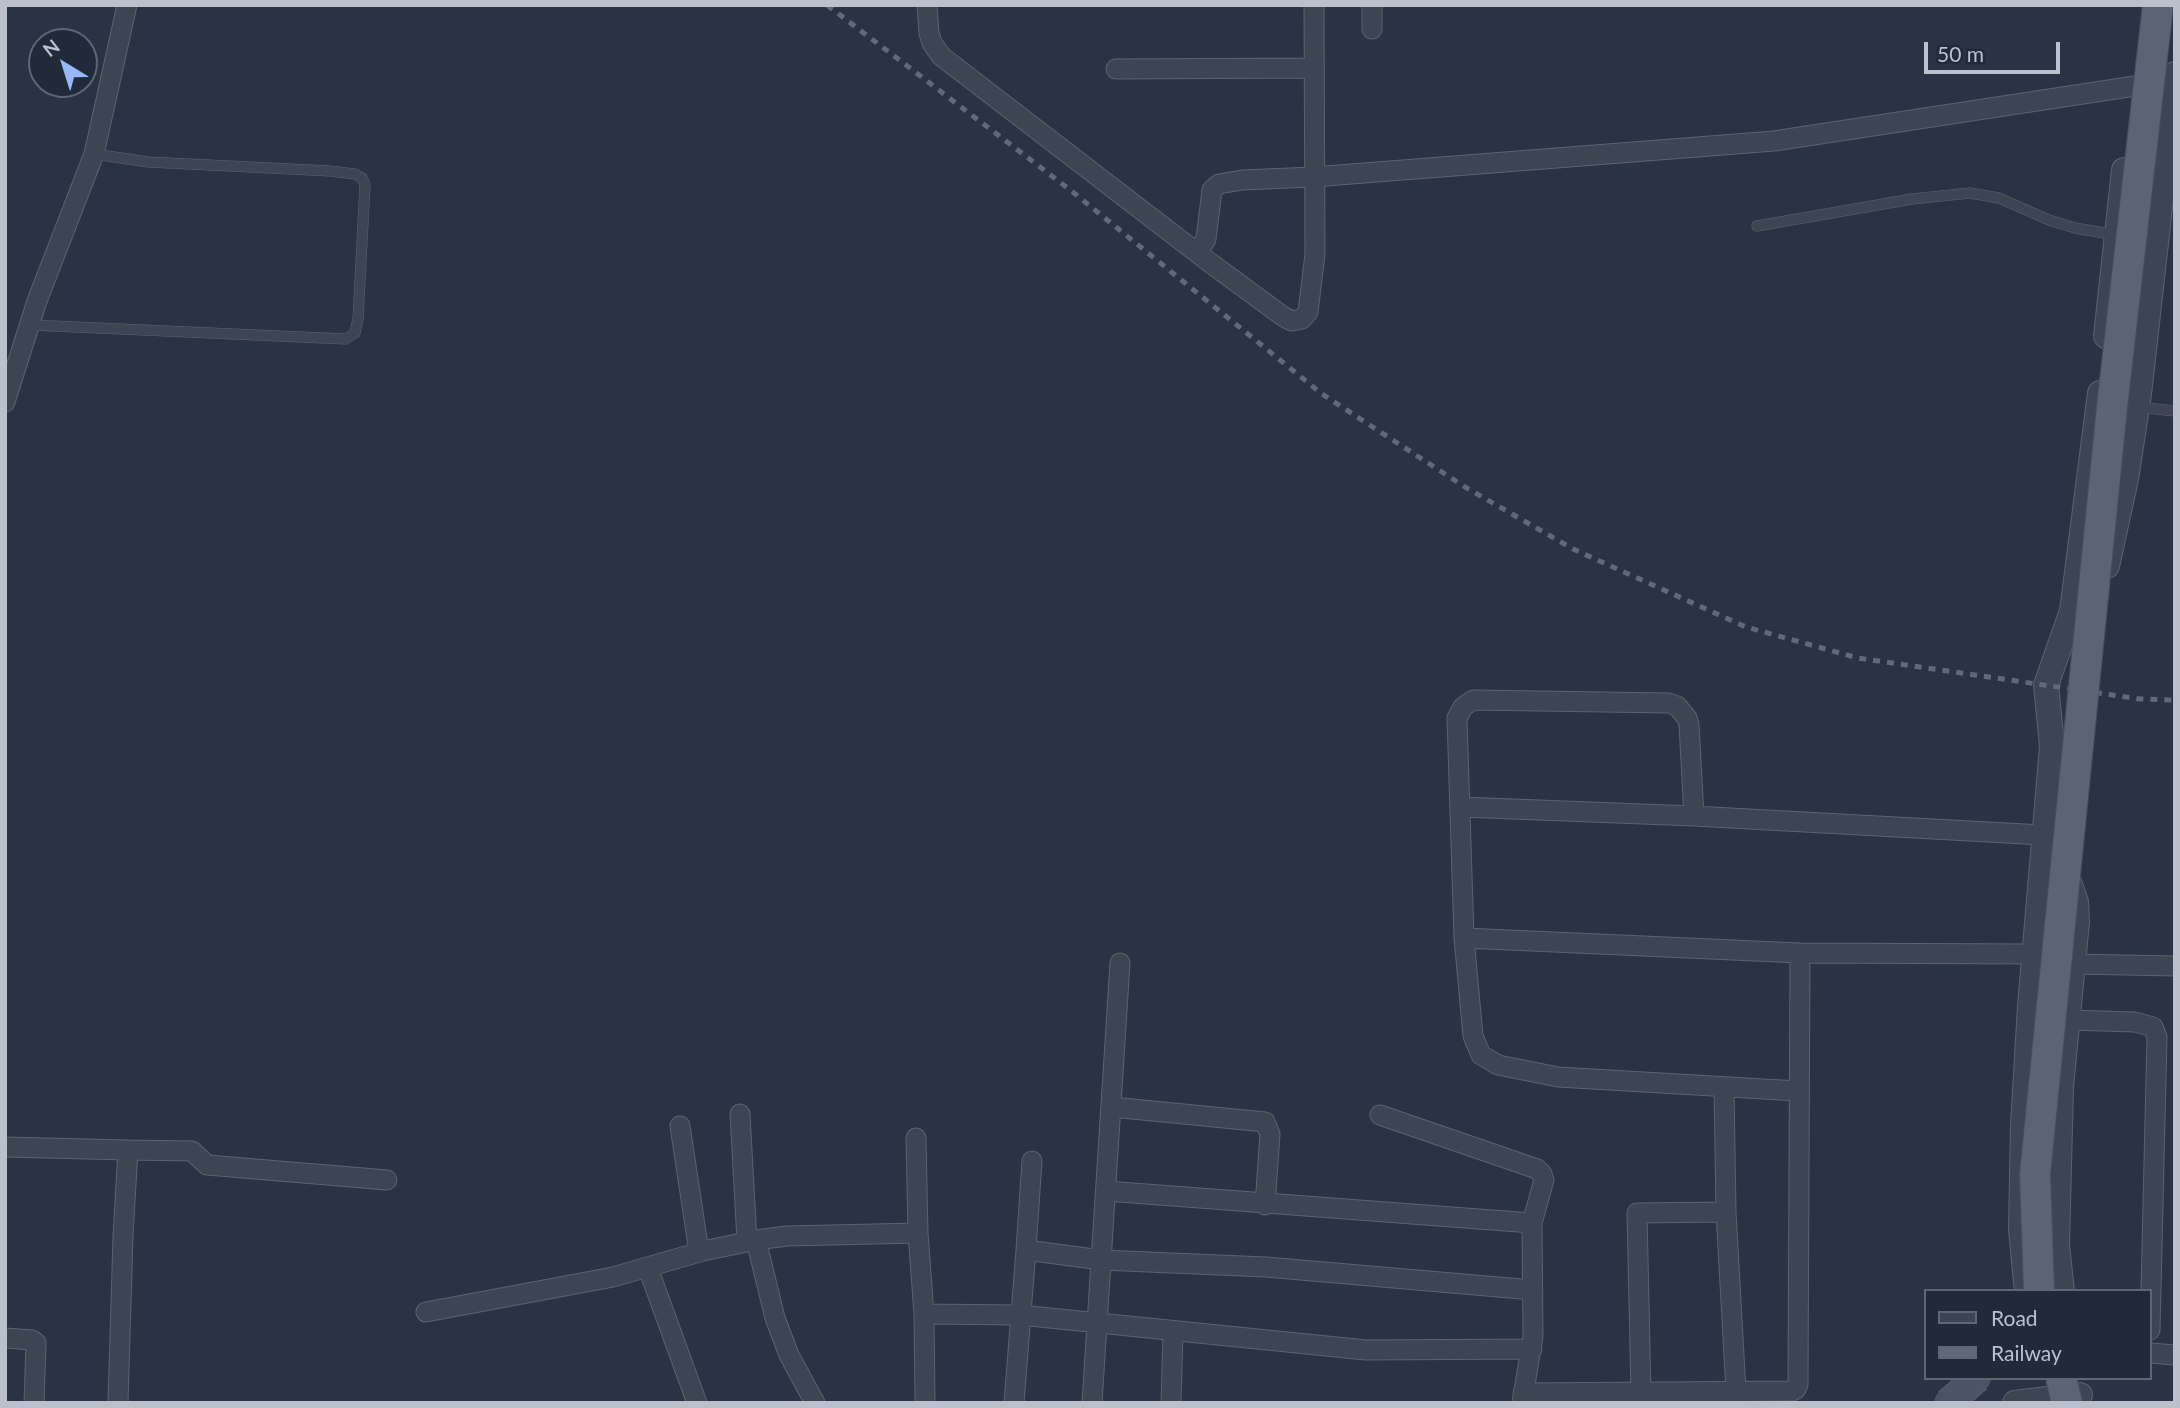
<!DOCTYPE html>
<html>
<head>
<meta charset="utf-8">
<style>
  body { margin:0 }
  #map { position:relative; width:2180px; height:1408px; overflow:hidden; background:#293344; font-family:Lato,sans-serif }
  canvas { display:block }
  .frame { position:absolute; inset:0; border:7px solid #bac1cd; pointer-events:none }
  .legend { position:absolute; left:1924px; top:1289px; width:228px; height:91px; box-sizing:border-box; background:#212a39; border:2px solid #5e6674; margin:0; padding:9px 12px; list-style:none; font-size:21px; color:#bac1cd }
  .legend li { display:flex; align-items:center; gap:14px; height:35px }
  .legend b { width:35px; border:2px solid #5e6674 }
  .north { position:absolute; left:28px; top:28px; width:70px; height:70px; box-sizing:border-box; background:#212a39; border:2px solid #5e6674; border-radius:50%; rotate:322deg; font-size:19px; font-weight:700; line-height:28px; text-align:center; color:#bac1cd }
  .north::after { content:''; display:block; margin:auto; width:24px; height:32px; background:#96b8f6; clip-path:polygon(50% 0,100% 100%,50% 72%,0 100%) }
  .scale { position:absolute; left:1924px; top:42px; width:136px; height:32px; box-sizing:border-box; border:4px solid #bac1cd; border-top:0; padding-left:9px; font-size:21px; line-height:24px; white-space:nowrap; color:#bac1cd; -webkit-text-stroke:5px #212a39; paint-order:stroke }
</style>
</head>
<body>
<div id="map">
<canvas width="2180" height="1408"></canvas>
<div class="frame"></div>
<ul class="legend">
<li><b style="height:9px;background:#3d4553"></b>Road</li>
<li><b style="height:9px;background:#5f697a"></b>Railway</li>
</ul>
<div class="north">N</div>
<div class="scale">50 m</div>
</div>
<script>
const context = document.querySelector('canvas').getContext('2d');
context.lineJoin = 'round';
function poly(rows) {
  const path = new Path2D();
  for (const r of rows) {
    path.moveTo(r[0], r[1]);
    for (let i = 2; i < r.length; i += 2) path.lineTo(r[i], r[i + 1]);
  }
  return path;
}
function trace(path, color, width, dash) {
  context.strokeStyle = color;
  context.lineWidth = width;
  context.lineCap = dash ? 'butt' : 'round';
  context.setLineDash(dash || []);
  context.stroke(path);
}
const service = poly([
  [1757,226,1912,199,1970,193,1999,198,2049,220,2075,228,2116,235],
  [30,325,346,339,355,333,358,319,365,185,362,178,355,174,330,171,148,162,94,154],
  [2137,407,2175,411]
]);
const minor = poly([
  [927,5,929,33,932,43,941,56,1209,262,1284,317,1292,321,1302,319,1308,312,1315,254,1314,5],
  [1372,29,1372,5],
  [1116,69,1314,68],
  [1197,253,1206,239,1212,190,1219,184,1242,180,1313,177,1774,141,2135,86],
  [5,402,37,301,94,154,127,5],
  [1461,807,1694,816,2043,835],
  [1694,816,1689,725,1687,718,1677,706,1669,703,1473,700,1463,707,1457,718,1464,938,1473,1036,1481,1055,1498,1065,1558,1077,1798,1091],
  [1464,938,1800,953,2034,954],
  [2073,964,2175,966],
  [2068,1020,2135,1022,2153,1027,2157,1037,2150,1330],
  [1724,1088,1726,1212,1736,1391],
  [1112,1107,1265,1122,1270,1134,1265,1205],
  [740,1114,747,1241],
  [1380,1115,1537,1169,1542,1174,1544,1180,1532,1223,1533,1336,1522,1403],
  [680,1126,699,1252],
  [916,1138,918,1233,924,1314,925,1403],
  [5,1147,128,1150,123,1236,118,1403],
  [128,1150,192,1151,207,1165,387,1180],
  [1032,1161,1026,1250,1101,1260,1266,1267,1533,1290],
  [1106,1191,1532,1223],
  [756,1240,787,1236,918,1233],
  [648,1268,697,1403],
  [426,1312,613,1277,703,1251,756,1240,775,1318,789,1355,815,1403],
  [924,1314,1020,1315,1366,1350,1532,1349],
  [5,1338,32,1340,36,1343,34,1403],
  [2150,1353,2175,1355],
  [1523,1393,1792,1391,1796,1389,1798,1384,1800,953],
  [1641,1393,1637,1213,1726,1212],
  [1014,1403,1026,1250],
  [1092,1403,1120,963],
  [1171,1403,1173,1332]
]);
const tertiary = poly([
  [2106,336,2124,170],
  [2107,566,2126,479,2139,394,2175,74],
  [2026,1283,2021,1229,2023,1124,2030,1006,2052,746,2046,685,2072,611,2100,393],
  [2062,1291,2057,1246,2061,1087,2077,922,2076,902,2068,879],
  [2015,1403,2080,1395]
]);
trace(service, '#5b6371', 11);
trace(minor, '#5b6371', 21);
trace(tertiary, '#5b6371', 26);
trace(service, '#3d4553', 10);
trace(minor, '#3d4553', 19);
trace(tertiary, '#3d4553', 24);
trace(poly([
  [827,5,1069,189,1322,394,1465,487,1573,549,1746,627,1858,658,2140,699,2175,700]
]), '#5f697a', 5, [7, 7]);
const secondaryBridge = poly([
  [1948,1403,1977,1378]
]);
const primaryBridge = poly([
  [2039,1291,2035,1174,2112,407,2158,5],
  [2061,1378,2067,1403]
]);
trace(secondaryBridge, '#5b6371', 30, []);
trace(primaryBridge, '#474e5d', 32, []);
trace(secondaryBridge, '#4b5466', 28);
trace(primaryBridge, '#5b6473', 30);
</script>
</body>
</html>
